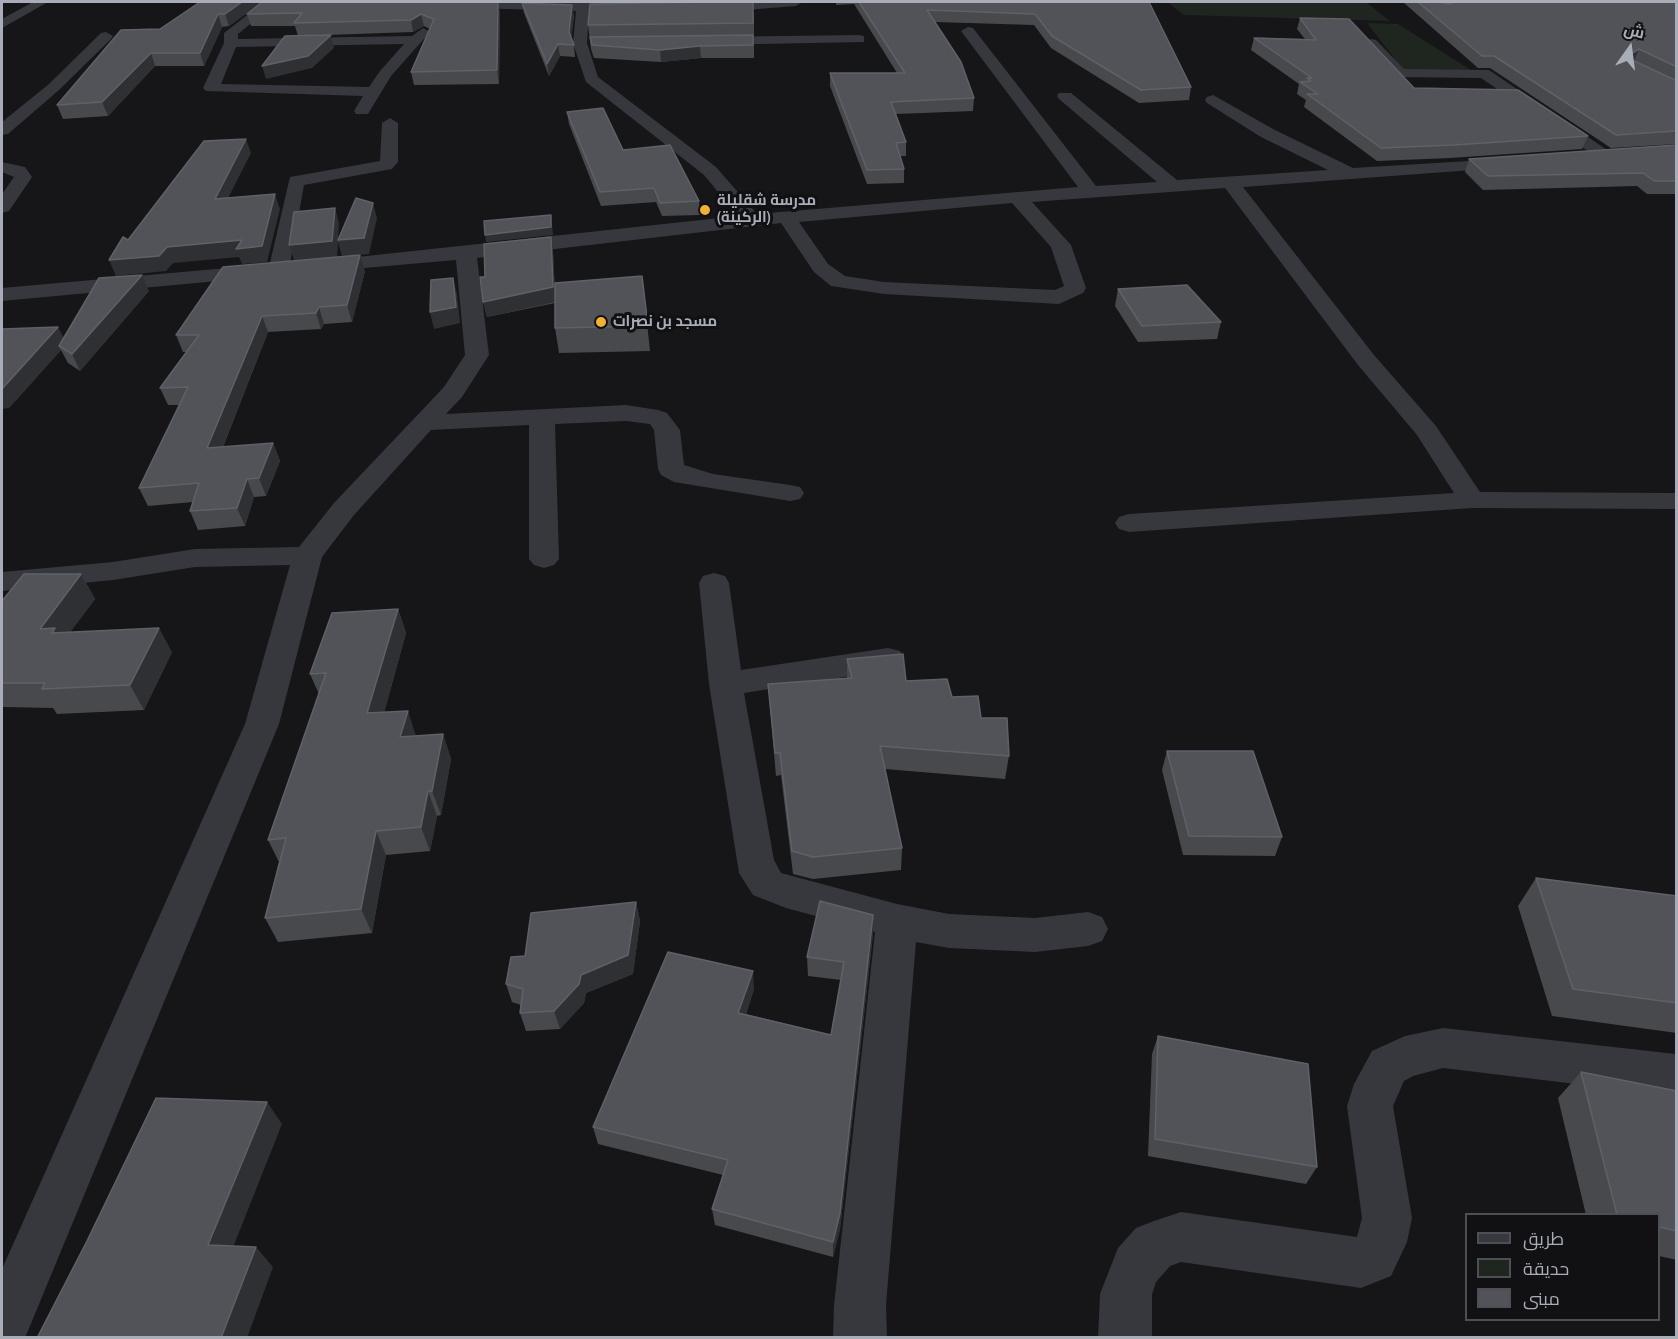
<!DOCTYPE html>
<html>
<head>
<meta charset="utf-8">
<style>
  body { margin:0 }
  #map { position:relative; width:1678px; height:1339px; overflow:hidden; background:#161618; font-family:"Archivo Narrow",Cairo,sans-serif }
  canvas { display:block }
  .frame { position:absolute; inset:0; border:3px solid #a8adb8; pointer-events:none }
  .legend { position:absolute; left:1465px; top:1213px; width:195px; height:108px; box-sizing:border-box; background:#111113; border:2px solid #4d4f55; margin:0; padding:8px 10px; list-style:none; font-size:18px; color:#a8adb8 }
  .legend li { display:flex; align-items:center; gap:12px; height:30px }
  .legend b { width:30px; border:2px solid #4d4f55 }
  .north { position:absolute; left:1600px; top:18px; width:60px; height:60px; -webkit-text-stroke:4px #111113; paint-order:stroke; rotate:14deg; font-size:16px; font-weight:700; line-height:24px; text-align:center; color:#a8adb8 }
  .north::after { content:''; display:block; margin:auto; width:21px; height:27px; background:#a8adb8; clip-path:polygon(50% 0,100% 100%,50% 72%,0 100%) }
</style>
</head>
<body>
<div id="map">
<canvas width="1678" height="1339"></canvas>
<div class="frame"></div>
<ul class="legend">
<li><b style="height:8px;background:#37383d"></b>طريق</li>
<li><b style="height:16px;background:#1e261f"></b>حديقة</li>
<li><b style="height:16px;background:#525359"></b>مبنى</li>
</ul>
<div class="north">ش</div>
</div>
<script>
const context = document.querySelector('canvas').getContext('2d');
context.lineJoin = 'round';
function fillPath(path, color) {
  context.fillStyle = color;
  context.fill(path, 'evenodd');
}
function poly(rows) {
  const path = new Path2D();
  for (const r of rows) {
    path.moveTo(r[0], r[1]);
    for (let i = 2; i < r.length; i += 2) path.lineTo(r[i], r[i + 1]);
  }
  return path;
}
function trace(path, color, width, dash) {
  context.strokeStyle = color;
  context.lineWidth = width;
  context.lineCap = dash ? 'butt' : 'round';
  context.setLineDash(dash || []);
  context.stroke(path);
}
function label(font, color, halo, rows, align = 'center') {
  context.font = font + ' "Archivo Narrow",Cairo,sans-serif';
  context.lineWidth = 6;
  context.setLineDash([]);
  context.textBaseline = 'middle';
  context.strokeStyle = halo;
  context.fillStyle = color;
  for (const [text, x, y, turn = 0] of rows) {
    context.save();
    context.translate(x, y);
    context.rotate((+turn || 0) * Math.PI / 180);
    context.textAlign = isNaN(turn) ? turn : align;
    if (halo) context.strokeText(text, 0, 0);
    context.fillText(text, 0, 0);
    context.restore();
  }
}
fillPath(poly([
  [1167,2,1366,2,1390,21,1184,15],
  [1367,23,1398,24,1474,72,1405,72]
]), '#1e261f');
fillPath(poly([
  [33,2,48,2,2,28,2,19,33,2],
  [264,2,277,2,238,34,238,39,412,36,423,28,430,32,391,76,368,114,356,114,354,111,363,96,206,91,203,88,224,43,224,33,264,2],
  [404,44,380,71,369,87,221,84,236,47,404,44],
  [397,2,596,2,595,4,640,6,640,12,635,13,589,12,587,43,598,77,716,167,757,214,1078,187,961,31,968,27,973,28,1096,186,1157,182,1059,99,1057,96,1059,93,1071,93,1177,180,1328,170,1261,137,1207,103,1205,100,1207,97,1213,95,1273,129,1353,168,1519,158,1522,162,1519,166,1513,167,1243,187,1374,355,1436,426,1480,492,1676,493,1676,509,1472,508,1129,532,1119,529,1115,523,1119,517,1129,514,1454,493,1417,435,1358,365,1225,188,1032,202,1071,245,1086,288,1083,293,1059,304,884,294,831,286,814,272,781,223,477,258,489,355,462,397,446,414,626,405,658,410,667,413,680,430,684,465,713,474,790,485,800,487,804,493,800,499,790,501,674,482,661,475,658,469,654,430,650,424,626,421,555,424,559,559,554,565,544,568,534,565,529,559,529,425,431,430,354,515,322,557,279,724,25,1338,2,1338,2,1269,245,724,290,565,195,567,113,580,2,591,2,572,113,562,195,549,299,547,334,503,444,387,465,355,456,260,318,272,311,270,308,266,311,262,738,216,704,175,586,82,573,43,576,11,403,6,397,2],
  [1012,203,1051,247,1064,286,1055,290,884,282,845,276,828,264,799,222,1012,203],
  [753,2,802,2,796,6,708,13,701,9,708,5,753,2],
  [106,32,113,36,111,39,59,90,8,134,2,135,2,122,49,84,101,33,106,32],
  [859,35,864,36,864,42,708,45,701,41,708,37,859,35],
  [1371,39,1376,40,1404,69,1489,70,1616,156,1613,160,1601,160,1481,78,1395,77,1364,43,1371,39],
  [390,118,398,123,398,162,392,169,304,185,289,269,286,273,279,275,271,272,261,277,2,301,2,288,261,265,269,267,290,177,380,161,382,123,390,118],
  [2,162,25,167,32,177,9,211,2,213,2,194,14,177,2,172,2,162],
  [714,573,725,576,729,583,741,670,888,648,900,651,904,659,900,667,888,670,744,693,774,860,781,873,897,904,949,914,1035,918,1088,912,1102,917,1108,929,1102,941,1088,946,1035,952,949,948,916,942,886,1305,887,1338,833,1338,834,1305,875,932,786,908,753,895,739,873,709,684,699,583,703,576,714,573],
  [1443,1028,1676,1054,1676,1096,1443,1068,1413,1076,1404,1081,1393,1106,1412,1218,1407,1242,1391,1276,1361,1288,1181,1262,1170,1266,1156,1282,1152,1294,1152,1338,1098,1338,1100,1294,1118,1248,1136,1228,1154,1221,1181,1212,1357,1237,1362,1218,1347,1106,1354,1084,1372,1051,1405,1036,1443,1028]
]), '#37383d');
fillPath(poly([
  [262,2,229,26,222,27,204,66,155,66,108,116,63,119,57,105,160,29],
  [836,2,1149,2,1191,87,1189,100,1139,103,1051,48,1034,25,935,22,974,98,973,111,896,114,906,142,906,156,900,156,904,169,904,183,867,184,830,86,830,73,897,73,854,4,836,5],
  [1403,2,1442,2,1443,3,1450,4,1448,2,1677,2,1677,144,1611,148,1490,68,1478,68],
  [522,3,574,15,571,38,574,45,575,57,560,56,549,76,524,13],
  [500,12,499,84,414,85,411,72,430,29,424,26,413,32,298,36,295,26,251,26,247,14],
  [754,12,754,58,701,58,661,62,594,58,591,49,588,25],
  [1300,18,1414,88,1588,136,1582,149,1450,158,1377,161,1304,107,1306,100,1297,94,1299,84,1251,50,1254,38,1305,39,1297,29],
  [567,112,699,201,700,215,662,216,656,202,601,206,569,124],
  [1677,145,1677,194,1647,194,1637,186,1483,190,1465,172,1469,159],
  [551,237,553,251,555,291,642,276,650,351,559,353,555,328,555,303,487,317,483,302,485,277],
  [365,271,352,322,324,324,321,329,268,332,223,447,273,443,280,461,266,496,254,497,245,526,198,530,190,511,193,502,148,506,139,488,179,405,168,405,160,388,187,352,183,352,176,335],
  [1118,289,1221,322,1217,339,1138,342,1115,306],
  [149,291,80,371,68,363,61,350,9,408,64,338],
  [81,574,95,599,70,632,172,652,144,710,57,714,53,708,2,707,2,601],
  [398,609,406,633,384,713,416,736,443,734,451,759,441,815,437,816,430,851,386,855,372,933,278,942,265,918,279,862,268,840,319,694,310,674],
  [847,659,906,681,952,697,981,718,1009,756,1005,779,885,769,902,848,901,870,813,879,793,874,781,775,776,776,768,684,847,678],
  [1167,751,1282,837,1275,856,1183,855,1162,770],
  [1536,878,1677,896,1677,1033,1552,1016,1518,906],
  [636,902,640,921,633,974,586,993,584,1003,560,1029,526,1031,520,1013,521,1005,512,1002,506,984,525,956],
  [873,915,873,934,840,1229,833,1257,715,1225,712,1209,723,1175,598,1144,593,1127,754,989,746,1014,831,1035,841,980,808,976,807,957],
  [1158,1036,1317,1167,1306,1184,1148,1156,1152,1054],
  [1581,1072,1677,1091,1677,1260,1659,1256,1659,1215,1586,1215,1558,1098]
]), '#47494d');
fillPath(poly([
  [242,2,262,2,229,26,225,14],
  [498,2,500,12,499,84,497,70],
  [572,5,574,15,571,43,569,32],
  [218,14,222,27,204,66,200,53],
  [421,14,424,26,413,32,411,20],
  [331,35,334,48,312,68,266,79,262,66],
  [558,44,560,56,549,76,547,64],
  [700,46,701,58,661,62,660,50],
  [1639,49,1634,61,1624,66,1629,55],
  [151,53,155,66,108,116,102,102],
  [246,139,251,153,220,214,215,199],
  [275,194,280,209,267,262,242,264,239,257,173,263,166,271,116,276,109,260,167,247],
  [373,203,377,218,369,254,342,256,338,242,337,257,294,260,289,245,335,208,339,223,338,240],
  [551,215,553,235,486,242,485,235],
  [551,237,553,251,555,302,487,317,483,302],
  [360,255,365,271,352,322,347,305],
  [142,275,149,291,80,371,72,354],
  [453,278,457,294,460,323,434,329,430,312],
  [319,307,324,324,321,329,316,313],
  [262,316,268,332,215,466,207,448],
  [58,327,67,344,59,346,61,350,9,408,2,409,2,389],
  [273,443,280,461,266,496,259,478],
  [247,479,254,497,245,526,237,508],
  [81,574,95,599,63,642,40,629],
  [398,609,406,633,377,738,367,713],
  [159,628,172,652,144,710,130,685],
  [408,711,416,736,409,762,400,737],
  [443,734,451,759,441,815,432,791],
  [428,791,437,816,430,851,421,827],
  [376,831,386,855,372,933,361,909],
  [636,902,640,921,633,974,586,993,584,1003,560,1029,554,1011,581,975],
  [873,915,873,934,840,1229,833,1257,833,1242],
  [753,971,754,989,740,1031,738,1013],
  [267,1102,282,1124,226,1265,208,1245],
  [256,1247,273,1267,247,1338,221,1338]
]), '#2f3033');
const building = poly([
  [200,2,242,2,225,14,218,14,200,53,151,53,102,102,57,105,121,30,160,29,200,2],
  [262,2,498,2,497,70,411,72,434,19,421,14,411,20,294,23,302,13,247,14,262,2],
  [710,2,753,2,753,23,588,25,590,4,710,2],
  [859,2,1149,2,1191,87,1141,90,1052,36,1035,14,927,10,961,62,974,98,891,102,906,142,896,143,904,169,867,170,830,73,905,73,859,2],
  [1418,2,1442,2,1443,3,1450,4,1454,2,1677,2,1677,67,1639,49,1629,55,1632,60,1677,81,1677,131,1616,135,1494,56,1482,56,1418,2],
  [522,3,572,5,569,32,574,45,558,44,547,64,522,3],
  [1300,18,1349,19,1414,88,1518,90,1588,136,1454,145,1381,148,1307,94,1318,94,1300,82,1311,81,1307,78,1312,78,1254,38,1316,40,1300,18],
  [331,35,308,56,262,66,285,36,331,35],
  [753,35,753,45,700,46,660,50,592,45,590,37,753,35],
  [603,108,623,150,670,145,699,201,660,203,654,188,600,192,567,112,603,108],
  [246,139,215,199,275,194,262,246,236,249,242,240,167,247,159,256,109,260,123,237,128,240,204,141,246,139],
  [1677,145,1677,181,1654,181,1643,173,1488,176,1469,159,1677,145],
  [356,198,373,203,364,238,338,240,356,198],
  [335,208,332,241,289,245,294,212,335,208],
  [551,215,551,227,485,235,484,221,551,215],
  [551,237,553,287,483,302,480,277,485,277,484,244,551,237],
  [360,255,347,305,319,307,316,313,262,316,207,448,273,443,259,478,247,479,237,508,190,511,199,483,139,488,188,387,160,388,199,335,176,335,223,267,360,255],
  [142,275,72,354,59,346,99,278,142,275],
  [642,276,648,326,555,328,555,283,642,276],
  [453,278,456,307,430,312,431,280,453,278],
  [1187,285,1221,322,1142,326,1118,289,1187,285],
  [58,327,2,389,2,329,58,327],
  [24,574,81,574,40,629,55,628,52,633,159,628,130,685,42,689,45,683,2,683,2,601,24,574],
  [398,609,367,713,408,711,400,737,443,734,432,791,428,791,421,827,376,831,361,909,265,918,286,838,268,840,326,673,310,674,332,613,398,609],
  [903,654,906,681,947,679,952,697,978,696,981,718,1007,718,1009,756,880,746,902,848,813,857,792,851,780,753,775,753,768,684,852,678,847,659,903,654],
  [1167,751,1253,751,1282,837,1189,836,1167,751],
  [1536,878,1677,896,1677,1003,1573,989,1536,878],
  [820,901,873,915,840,1213,833,1242,712,1209,728,1160,593,1127,668,952,753,971,738,1013,831,1035,844,962,807,957,820,901],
  [636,902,628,955,581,975,579,984,554,1011,520,1013,523,989,506,984,511,957,525,956,531,913,636,902],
  [1158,1036,1308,1064,1317,1167,1155,1139,1158,1036],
  [1581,1072,1677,1091,1677,1231,1659,1227,1659,1215,1617,1215,1581,1072],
  [156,1098,267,1102,208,1245,256,1247,221,1338,37,1338,87,1241,156,1098]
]);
fillPath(building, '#525359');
trace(building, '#5f6168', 1.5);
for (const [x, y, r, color] of [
  [705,210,6,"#f2b134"],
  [601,322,6,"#f2b134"]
]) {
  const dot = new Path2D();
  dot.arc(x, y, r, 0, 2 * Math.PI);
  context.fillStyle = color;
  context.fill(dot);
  trace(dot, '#111113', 2);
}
label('bold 15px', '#a8adb8', '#111113', [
  ["مدرسة شقليلة",717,201],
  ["(الركينة)",717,218],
  ["مسجد بن نصرات",613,322]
], 'left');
</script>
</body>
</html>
